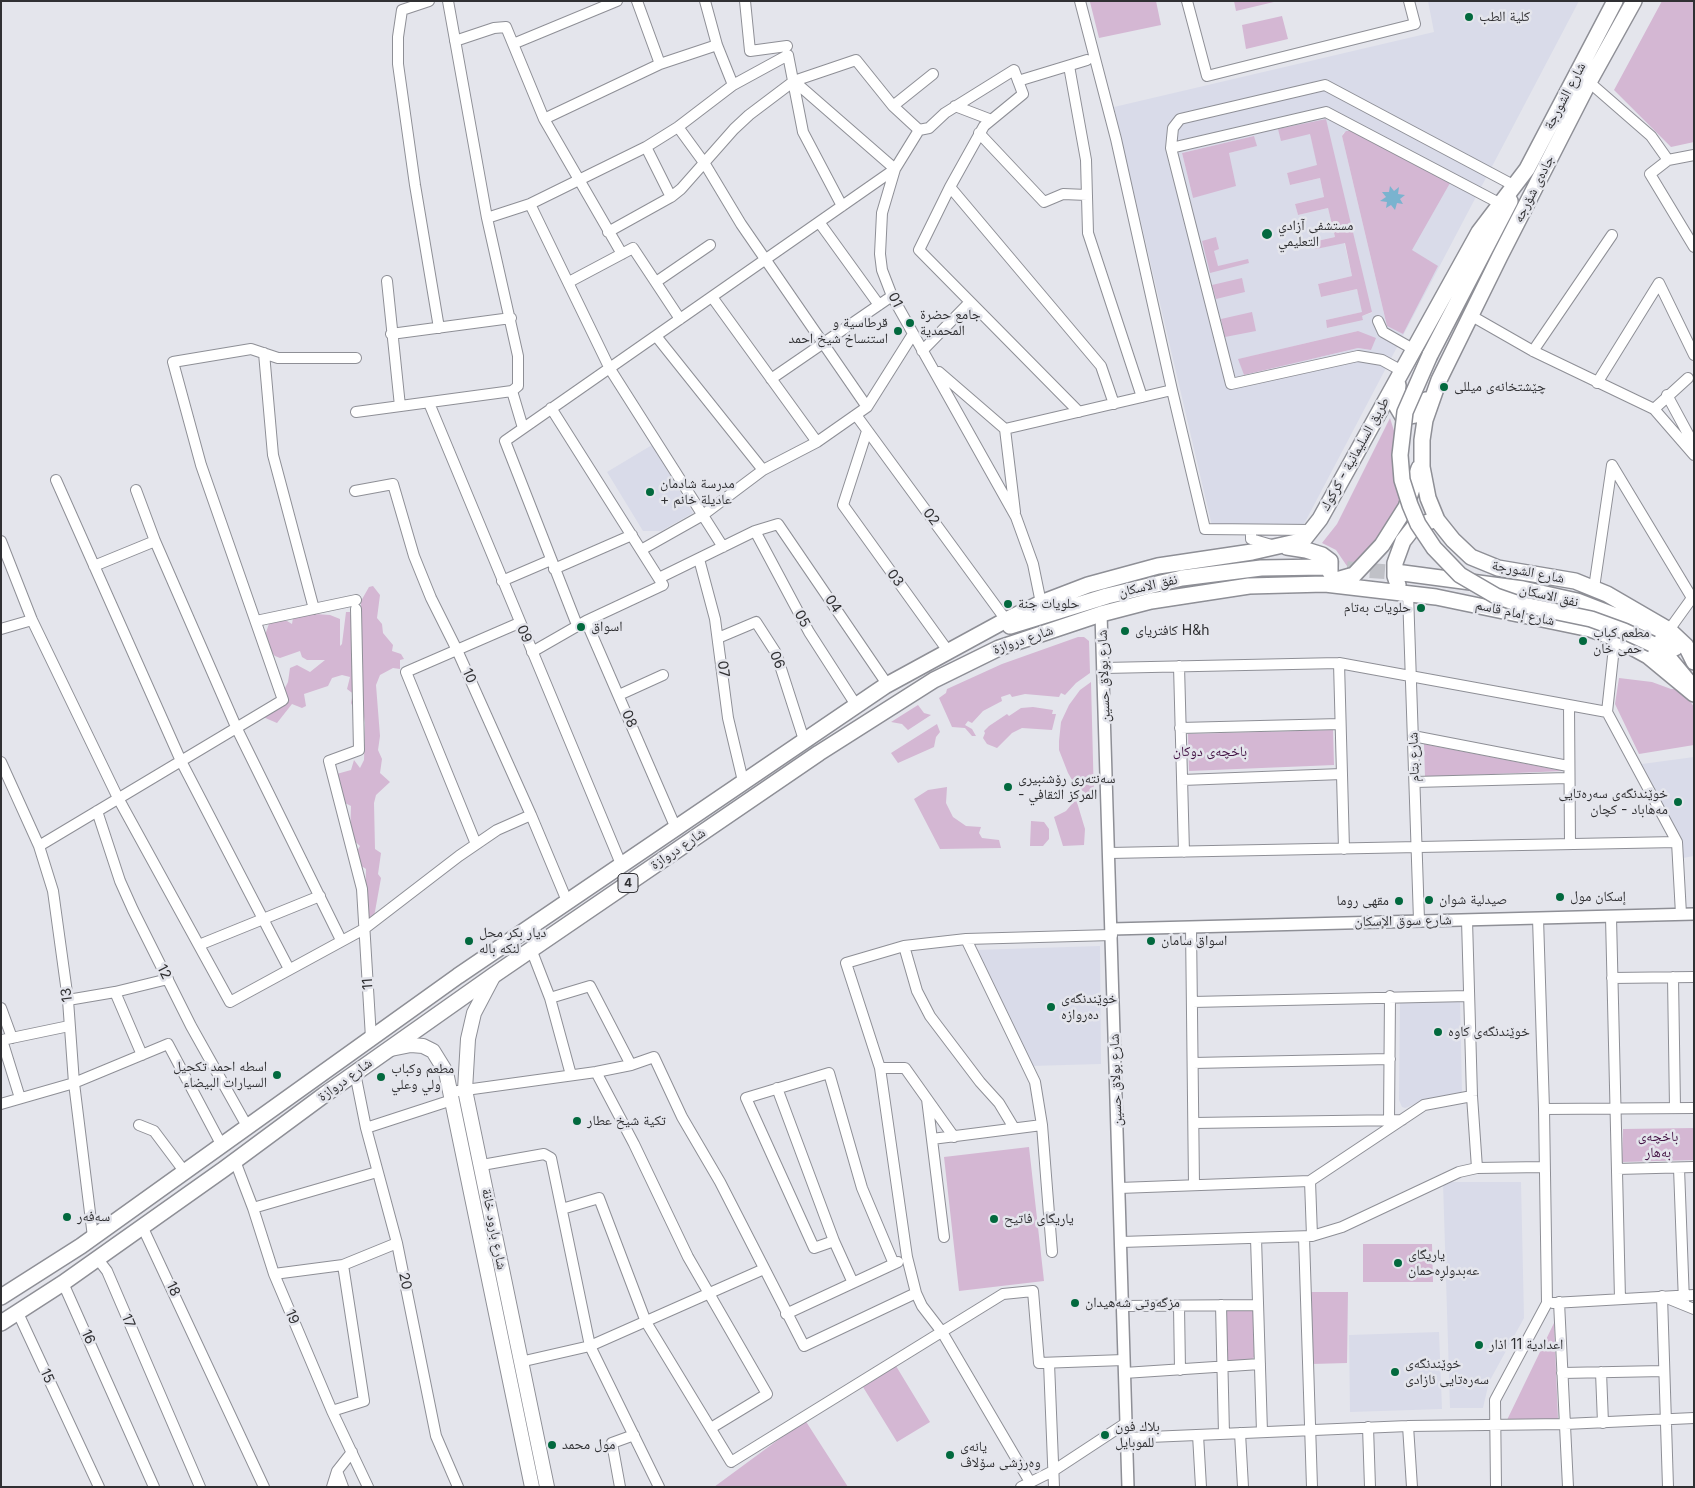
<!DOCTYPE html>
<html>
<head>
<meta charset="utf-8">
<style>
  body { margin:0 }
  #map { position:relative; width:1695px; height:1488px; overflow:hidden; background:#e4e5ec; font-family:Inter,sans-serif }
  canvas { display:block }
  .frame { position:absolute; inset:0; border:2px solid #303033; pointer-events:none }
</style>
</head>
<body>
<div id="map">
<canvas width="1695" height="1488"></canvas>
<div class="frame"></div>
</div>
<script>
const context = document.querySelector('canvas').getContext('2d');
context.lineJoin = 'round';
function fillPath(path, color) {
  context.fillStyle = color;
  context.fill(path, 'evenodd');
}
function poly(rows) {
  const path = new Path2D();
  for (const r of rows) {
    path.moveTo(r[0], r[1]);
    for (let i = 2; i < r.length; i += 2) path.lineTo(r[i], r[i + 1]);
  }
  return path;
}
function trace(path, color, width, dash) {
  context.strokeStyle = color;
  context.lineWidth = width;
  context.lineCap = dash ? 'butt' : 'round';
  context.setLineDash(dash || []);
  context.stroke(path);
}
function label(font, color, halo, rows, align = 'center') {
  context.font = font + ' Inter,"Noto Naskh Arabic",sans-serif';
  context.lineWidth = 5;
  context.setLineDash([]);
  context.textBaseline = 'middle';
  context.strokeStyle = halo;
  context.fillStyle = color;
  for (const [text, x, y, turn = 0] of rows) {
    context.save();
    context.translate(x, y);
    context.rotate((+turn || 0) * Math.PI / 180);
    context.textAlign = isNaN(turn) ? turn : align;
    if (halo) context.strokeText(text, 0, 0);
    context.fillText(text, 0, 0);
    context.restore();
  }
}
fillPath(poly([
  [1428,1,1579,1,1304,524,1212,526,1114,107,1434,32],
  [1344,132,1412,251,1403,334,1387,326,1342,136],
  [1310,134,1372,313,1361,316,1363,319,1328,328,1326,320,1363,312,1357,289,1321,297,1318,284,1352,276,1344,242,1316,249,1315,245,1309,246,1308,243,1335,237,1328,208,1298,215,1295,204,1324,197,1320,178,1290,185,1287,173,1318,166],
  [1254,136,1256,146,1229,153,1193,198,1182,153],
  [1358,331,1371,350,1358,348,1244,375,1239,359],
  [652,445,693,513,661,531,643,531,607,472],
  [1694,757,1694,856,1683,858,1680,839,1642,764],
  [1100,946,1101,1064,1030,1066,975,950],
  [1460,999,1462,1093,1431,1098,1405,1108,1402,1107,1399,1100,1400,1001],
  [1443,1182,1521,1182,1524,1318,1489,1382,1483,1408,1450,1408],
  [1439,1332,1442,1409,1350,1412,1349,1335]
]), '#d9dbe9');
fillPath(poly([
  [1156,1,1161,25,1099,38,1090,2],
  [1234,1,1278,1,1236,11],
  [1662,1,1694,1,1694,142,1671,147,1614,90],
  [1282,16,1288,39,1246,49,1242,25],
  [1326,119,1372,312,1362,316,1363,320,1327,328,1326,320,1362,312,1357,289,1321,297,1318,284,1352,276,1345,243,1316,249,1314,245,1308,246,1308,243,1335,237,1328,208,1298,215,1295,204,1324,197,1320,178,1290,185,1287,173,1317,165,1310,134,1281,141,1278,129],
  [1346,131,1352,131,1450,183,1412,250,1438,266,1403,334,1387,326,1342,136],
  [1254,136,1257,146,1229,153,1236,186,1193,198,1182,153],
  [1216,237,1219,249,1214,251,1218,266,1248,259,1249,263,1210,273,1202,241],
  [1242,278,1245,292,1216,299,1212,285],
  [1252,312,1256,331,1225,337,1221,319],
  [1358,331,1376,338,1371,350,1358,348,1244,375,1238,359],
  [1390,418,1396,437,1402,498,1393,518,1368,552,1349,569,1336,550,1322,543,1337,524],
  [373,586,380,595,377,618,382,624,383,633,393,645,392,651,401,654,404,659,400,660,400,669,393,668,380,675,376,685,380,736,378,750,382,759,380,773,390,782,376,795,374,803,375,849,381,853,378,874,381,878,374,917,370,919,367,917,365,903,366,869,363,867,357,869,348,858,354,856,360,846,350,837,351,806,345,803,341,789,333,775,351,770,354,760,360,768,364,760,365,723,362,704,352,705,351,703,352,698,359,698,347,689,350,677,342,675,332,678,328,686,304,694,306,706,302,708,292,704,277,723,263,717,279,700,288,682,290,668,297,665,310,672,325,660,307,660,302,657,300,651,280,658,275,656,270,651,265,635,270,621,287,621,292,624,293,618,315,614,330,615,340,619,340,646,342,644,346,612,350,612,350,615,354,616,361,610,361,601,369,587],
  [1078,637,1084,637,1089,641,1090,673,1076,683,1065,695,1061,693,1059,697,1025,694,1012,697,1010,694,1001,697,1002,701,983,711,972,723,968,721,965,725,972,729,976,736,972,736,965,728,952,727,939,698,946,693,947,689,1002,664],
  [1619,678,1652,682,1671,689,1682,689,1694,707,1694,745,1639,754,1615,704],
  [1091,682,1094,800,1075,785,1068,773,1059,750,1059,741,1061,722,1069,705,1080,690],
  [918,705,924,713,931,715,908,730,902,724,891,722],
  [1021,708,1033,707,1053,710,1052,714,1056,714,1052,730,1022,728,1012,733,997,748,987,744,983,738,985,733,984,731,989,726,1007,714,1009,716],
  [937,724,940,732,936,737,934,747,898,763,891,753],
  [1333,730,1334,765,1189,771,1188,734],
  [1424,744,1563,771,1425,777],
  [947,787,946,803,953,817,966,826,981,827,979,833,982,838,999,840,1001,848,940,849,914,799,928,790],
  [1076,799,1085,829,1084,845,1063,846,1054,817,1066,811],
  [1031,821,1044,822,1049,829,1049,839,1043,846,1030,846],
  [1694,1128,1694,1160,1622,1162,1623,1129],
  [1029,1147,1044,1281,959,1291,944,1157],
  [1363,1244,1432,1244,1433,1282,1363,1282],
  [1311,1292,1348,1292,1347,1363,1312,1364],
  [1253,1310,1254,1357,1250,1362,1227,1363,1226,1311],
  [1554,1323,1558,1419,1507,1420],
  [896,1366,930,1422,897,1442,863,1387],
  [805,1420,848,1487,714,1487]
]), '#d4b7d3');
fillPath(poly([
  [1390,186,1394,191,1399,187,1398,194,1405,195,1400,199,1403,204,1397,203,1395,210,1391,205,1386,208,1387,202,1380,201,1386,197,1382,192,1389,192]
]), '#7ab3cf');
trace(poly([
  [1324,567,1403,573]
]), '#c0c1c7', 15, [15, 8]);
const minor = poly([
  [429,1,402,10,398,37,398,64,415,185,439,328],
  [637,1,660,64],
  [705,1,717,45,733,85],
  [745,1,750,51,787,46],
  [1080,1,1116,139,1172,390,1205,529,1312,530],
  [1187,1,1207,76,1415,24,1409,1],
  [455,41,494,28,506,27,544,119,622,254],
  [513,44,617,1],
  [1069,66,1086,160,1088,233,1142,397],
  [1018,81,1087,60],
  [1589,82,1651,136,1668,160],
  [893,106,933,74],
  [955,106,989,119],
  [544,119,660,64,717,45],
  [678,127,705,164,741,224,867,407],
  [979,133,1044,202,1063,194,1087,195],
  [646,147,671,197],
  [1171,148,1326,112,1499,203],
  [1694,155,1668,160,1650,174,1694,247],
  [950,187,1101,366,1114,404],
  [530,204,610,369,723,547],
  [487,218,530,204,646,147,678,127,733,85,788,55,803,132,842,206],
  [819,222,879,305],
  [608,232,671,197,681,189,734,129,749,115,794,81,856,60,893,106,919,130],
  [387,281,400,406],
  [569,282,633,248,680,319],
  [656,282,710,245],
  [1659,283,1694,355],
  [712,297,817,442],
  [1470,315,1533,351,1654,409,1694,455],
  [1378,321,1383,332,1413,349],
  [391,334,511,318],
  [656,336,763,470],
  [922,351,969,303],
  [1533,351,1612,235],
  [264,353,273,455,314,609],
  [1402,371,1382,360,1358,356,1231,384,1171,148,1173,128,1180,119,1325,85,1513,185],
  [939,372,1005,429,1015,512],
  [771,379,892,296],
  [1597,383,1659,283],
  [512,391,523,428],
  [1667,395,1694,445],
  [429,403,621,864],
  [551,408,663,585,586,621],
  [1654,409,1688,378],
  [356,412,512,391,518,386,518,356,487,218,448,1],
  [856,415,1006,620],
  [1005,429,1172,390],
  [867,431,843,505,948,651],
  [1612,465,1692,598,1669,630],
  [56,480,181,761,289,969],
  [136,490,155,541,237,729,341,940],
  [355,491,393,484,414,556,431,598,457,650,531,815,567,901],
  [1251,530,1251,539,1275,546],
  [755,531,809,632,856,705],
  [1,541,32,620,118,798,230,1002,364,929,459,856,497,830,531,815],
  [641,550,703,515,763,470,817,442,867,407,913,334],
  [699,559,715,619,728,718,743,781],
  [94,566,155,541],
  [554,569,632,535],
  [659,578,755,531,778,524,887,684],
  [502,581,551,560],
  [1594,588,1612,465],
  [1408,593,1419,920],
  [1041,603,1033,564,1016,517,892,296,882,270,880,254,882,213,895,169,919,130,929,128,945,113,1014,70,1023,94,984,126,950,187,919,250,1079,412],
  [356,609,359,750,329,761,362,889,371,1038],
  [256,621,356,600],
  [577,625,505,441,895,169,794,81],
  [1,629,32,620],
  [718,638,756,622,776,653,804,740],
  [1615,638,1607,712,1677,842,1681,914],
  [532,652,586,621,675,826],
  [1339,663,1344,849],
  [1179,666,1184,852],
  [1104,668,1339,663,1607,712],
  [619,695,663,675],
  [1569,705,1570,844],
  [1180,728,1340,724],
  [1413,736,1568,766],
  [1,762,39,846,53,891,68,1000,74,1083,93,1237],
  [1182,780,1342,774],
  [1415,782,1568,778],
  [97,811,120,881,133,910,191,1026,247,1126],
  [476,844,406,672,519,623],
  [39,846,283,700,201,465,173,362,251,349,278,358,356,358],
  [1109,853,1677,842],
  [1611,917,1620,1299],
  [1467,920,1472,1096,1477,1168],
  [1191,927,1194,1185],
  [966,939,1035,1082,1042,1125,1052,1252],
  [199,945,320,896],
  [904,946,917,991,930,1016,980,1082,999,1103,1014,1128],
  [531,949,550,998],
  [1673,977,1675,1108],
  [1612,978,1694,977],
  [115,992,142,1055],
  [68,1000,115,992,168,979],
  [1192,1002,1469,996],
  [1,1008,12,1038],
  [1193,1063,1390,1059],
  [880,1068,905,1068,954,1137],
  [596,1072,634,1144,688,1257,767,1394,711,1428],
  [355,1073,366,1128,397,1243,436,1436,458,1487],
  [571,1075,550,998,590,986,631,1065],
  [777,1088,834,1241,853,1283],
  [451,1092,596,1072,631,1065,654,1057,682,1117,720,1182,804,1346,916,1293],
  [20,1098,2,1040,69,1026],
  [927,1099,944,1237],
  [1,1104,74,1083,168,1044,221,1144],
  [1544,1109,1694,1108],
  [1389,1121,1390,996],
  [1194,1123,1402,1120],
  [139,1125,154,1131,184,1171],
  [366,1128,452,1100],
  [932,1139,1042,1125],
  [235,1161,253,1208,274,1274,332,1411,368,1487],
  [482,1165,544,1154,551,1158,590,1346,659,1487],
  [1679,1168,1684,1302],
  [1617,1169,1694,1167],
  [1310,1181,1312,1236],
  [1119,1188,1310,1181,1424,1105,1472,1096],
  [253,1208,377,1172],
  [562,1209,599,1198,646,1322,731,1462,1003,1294,1033,1291,1039,1363,1124,1360],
  [142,1226,264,1487],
  [1304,1237,1312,1487],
  [1256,1238,1262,1432],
  [834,1241,814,1248,746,1098,829,1073,862,1188,894,1264],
  [1121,1242,1312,1236,1342,1227,1459,1172,1477,1168,1543,1167],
  [97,1258,107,1271,200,1487],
  [274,1274,343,1265,397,1243],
  [63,1283,154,1487],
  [1559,1302,1568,1487],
  [1553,1303,1694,1295],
  [1221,1305,1224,1434],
  [1122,1306,1258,1305],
  [1179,1306,1180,1370],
  [18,1313,99,1487],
  [786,1314,898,1262],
  [520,1362,590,1346,764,1269],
  [1049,1363,1054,1487],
  [1601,1372,1603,1423],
  [1124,1373,1260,1364],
  [1562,1373,1664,1371],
  [332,1411,364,1401,343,1265],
  [1408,1426,1412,1487],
  [1368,1427,1370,1487],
  [1240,1433,1243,1487],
  [1198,1435,1201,1487],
  [1126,1438,1408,1426,1565,1424,1694,1418],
  [337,1471,343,1487],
  [1030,1482,942,1332,922,1306,916,1293,907,1257,880,1068,846,963,904,946,966,939,1112,935],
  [332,1487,337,1471,352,1452],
  [620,1487,612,1443,634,1435],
  [1021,1487,1053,1471,1126,1423],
  [1496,1487,1495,1400,1547,1303,1544,1109,1538,918],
  [1668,1487,1662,1296,1694,1309]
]);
const tertiary = poly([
  [1101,614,1128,1487],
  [1112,929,1694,914]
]);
const secondary = poly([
  [494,975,474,1013,468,1039,465,1090,547,1487],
  [391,1049,411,1045,423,1046,433,1051,446,1072,532,1487]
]);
const primary = poly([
  [1634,1,1589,82,1500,256,1439,380,1425,420,1422,440,1422,467,1428,498,1437,520,1453,540,1471,557,1498,568,1575,581,1607,594,1669,630,1686,646,1694,662],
  [1430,355,1510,201],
  [1398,385,1396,405,1403,417,1415,415,1426,400],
  [1287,547,1306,550,1322,555,1330,561,1330,572],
  [1403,573,1523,589,1577,601,1634,623,1675,648],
  [1333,581,1354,575,1382,545,1406,507,1419,468],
  [1398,585,1395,576,1395,563,1403,541,1414,527,1431,521],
  [1010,626,1107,596,1182,578,1261,568,1324,567],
  [1652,644,1668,657,1687,680],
  [1,1297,81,1246,458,976,885,686,1006,620,1041,603,1088,585,1158,566,1252,552,1296,542,1305,538,1320,519,1479,232,1527,169,1615,1],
  [1,1323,63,1283,224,1169,324,1095,494,975,819,753,934,680,999,648,1101,614,1151,601,1249,586,1325,584,1436,597,1590,629,1615,638,1648,656,1694,694]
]);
trace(minor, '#8e8f96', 12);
trace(tertiary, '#8e8f96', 14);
trace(secondary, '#8e8f96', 16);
trace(primary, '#8e8f96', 18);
trace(minor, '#fff', 10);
trace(tertiary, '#fff', 11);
trace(secondary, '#fff', 14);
trace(primary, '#fff', 15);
const primaryBridge = poly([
  [1430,355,1405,412,1400,455,1402,480,1410,505,1418,524,1434,548,1460,575,1496,596,1519,604,1591,619,1624,631,1652,644]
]);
trace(primaryBridge, '#8e8f96', 18, []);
trace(primaryBridge, '#fff', 15);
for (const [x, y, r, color] of [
  [1469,17,5,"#02693e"],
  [1267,234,6,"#02693e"],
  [910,323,5,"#02693e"],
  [898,331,5,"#02693e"],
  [1444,387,5,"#02693e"],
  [650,492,5,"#02693e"],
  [1008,604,5,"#02693e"],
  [1421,608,5,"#02693e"],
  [581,627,5,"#02693e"],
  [1125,631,5,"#02693e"],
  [1583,641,5,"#02693e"],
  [1008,787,5,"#02693e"],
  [1678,802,5,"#02693e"],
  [1560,897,5,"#02693e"],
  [1429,900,5,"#02693e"],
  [1399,901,5,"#02693e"],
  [469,941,5,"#02693e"],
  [1151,941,5,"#02693e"],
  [1051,1007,5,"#02693e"],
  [1438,1032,5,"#02693e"],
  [277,1075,5,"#02693e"],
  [381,1077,5,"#02693e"],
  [577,1121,5,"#02693e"],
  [67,1217,5,"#02693e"],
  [994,1219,5,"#02693e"],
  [1398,1263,5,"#02693e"],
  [1075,1303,5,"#02693e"],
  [1479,1345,5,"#02693e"],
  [1395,1372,5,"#02693e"],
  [1105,1435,5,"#02693e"],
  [552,1445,5,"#02693e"],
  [950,1455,5,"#02693e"]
]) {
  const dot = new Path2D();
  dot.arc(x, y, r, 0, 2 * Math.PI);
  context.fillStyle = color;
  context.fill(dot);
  trace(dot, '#e4e5ec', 2);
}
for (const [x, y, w] of [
  [628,883,20]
]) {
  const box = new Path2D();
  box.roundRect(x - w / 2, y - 9.5, w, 19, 4);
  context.fillStyle = '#e4e5ec';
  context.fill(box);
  trace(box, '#303033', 1);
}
label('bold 12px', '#303033', null, [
  ["4",628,883]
]);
label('14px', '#303033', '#e4e5ec', [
  ["كلية الطب",1479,17],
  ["مستشفى آزادي",1278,226],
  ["التعليمي",1278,242],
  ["جامع حضرة",920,315],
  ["المحمدية",920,331],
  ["قرطاسية و",888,323,"right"],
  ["استنساخ شيخ احمد",888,339,"right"],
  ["چێشتخانەی میللی",1454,387],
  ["مدرسة شادمان",660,484],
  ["+ عاديلة خانم",660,500],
  ["حلویات جنة",1018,604],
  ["حلویات بەتام",1411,608,"right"],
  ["اسواق",591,627],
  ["کافتریای H&h",1135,631],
  ["مطعم كباب",1593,633],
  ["حمى خان",1593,649],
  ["سەنتەری ڕۆشنبیری",1018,779],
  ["- المرکز الثقافي",1018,795],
  ["خوێندنگەی سەرەتایی",1668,794,"right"],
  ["مەهاباد - کچان",1668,810,"right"],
  ["إسكان مول",1570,897],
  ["صيدلية شوان",1439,900],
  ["مقهى روما",1389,901,"right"],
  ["ديار بكر محل",479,933],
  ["لنكه باله",479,949],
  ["اسواق سامان",1161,941],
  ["خوێندنگەی",1061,999],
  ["دەروازە",1061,1015],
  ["خوێندنگەی کاوە",1448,1032],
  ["اسطه احمد تكحيل",267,1067,"right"],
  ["السيارات البيضاء",267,1083,"right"],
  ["مطعم وكباب",391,1069],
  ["ولي وعلي",391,1085],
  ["تكية شيخ عطار",587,1121],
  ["سەفەر",77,1217],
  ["یاریگای فاتیح",1004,1219],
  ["یاریگای",1408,1255],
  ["عەبدولڕەحمان",1408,1271],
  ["مزگەوتی شەهیدان",1085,1303],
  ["اعدادية 11 اذار",1489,1345],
  ["خوێندنگەی",1405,1364],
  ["سەرەتایی ئازادی",1405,1380],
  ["بلاك فون",1115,1427],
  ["للموبايل",1115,1443],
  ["مول محمد",562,1445],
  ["یانەی",960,1447],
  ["وەرزشی سۆلاڤ",960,1463]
], 'left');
label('14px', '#303033', '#e4e5ec', [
  ["شارع الشورجة",1565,96,-62],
  ["جادەی شۆرجە",1534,189,-63],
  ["01",895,300,64],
  ["طريق السليمانية - كركوك",1355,454,-61],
  ["02",931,517,54],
  ["شارع الشورجة",1528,572,11],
  ["03",895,578,54],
  ["نفق الاسكان",1148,586,-13],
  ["نفق الاسكان",1549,596,13],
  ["04",833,604,56],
  ["شارع إمام قاسم",1515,613,12],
  ["05",802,619,62],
  ["09",524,634,67],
  ["شارع دروازة",1023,640,-19],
  ["06",777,660,68],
  ["07",723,669,82],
  ["10",469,676,66],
  ["شارع بولاق حسين",1104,676,-92],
  ["08",629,719,67],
  ["شارع بتام",1414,757,-92],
  ["شارع دروازة",678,849,-34],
  ["شارع سوق الإسكان",1403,921,-1],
  ["12",164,972,63],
  ["11",368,984,-94],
  ["13",67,995,-96],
  ["شارع دروازة",345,1080,-36],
  ["شارع بولاق حسين",1116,1080,-92],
  ["شارع بارود خانة",494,1229,79],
  ["20",405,1281,78],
  ["18",173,1289,65],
  ["19",292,1317,67],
  ["17",128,1321,67],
  ["16",88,1337,66],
  ["15",47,1376,66]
]);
label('14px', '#421143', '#e4e5ec', [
  ["باخچەی دوکان",1210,752],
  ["باخچەی",1658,1137],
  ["بەهار",1658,1153]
]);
</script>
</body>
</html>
